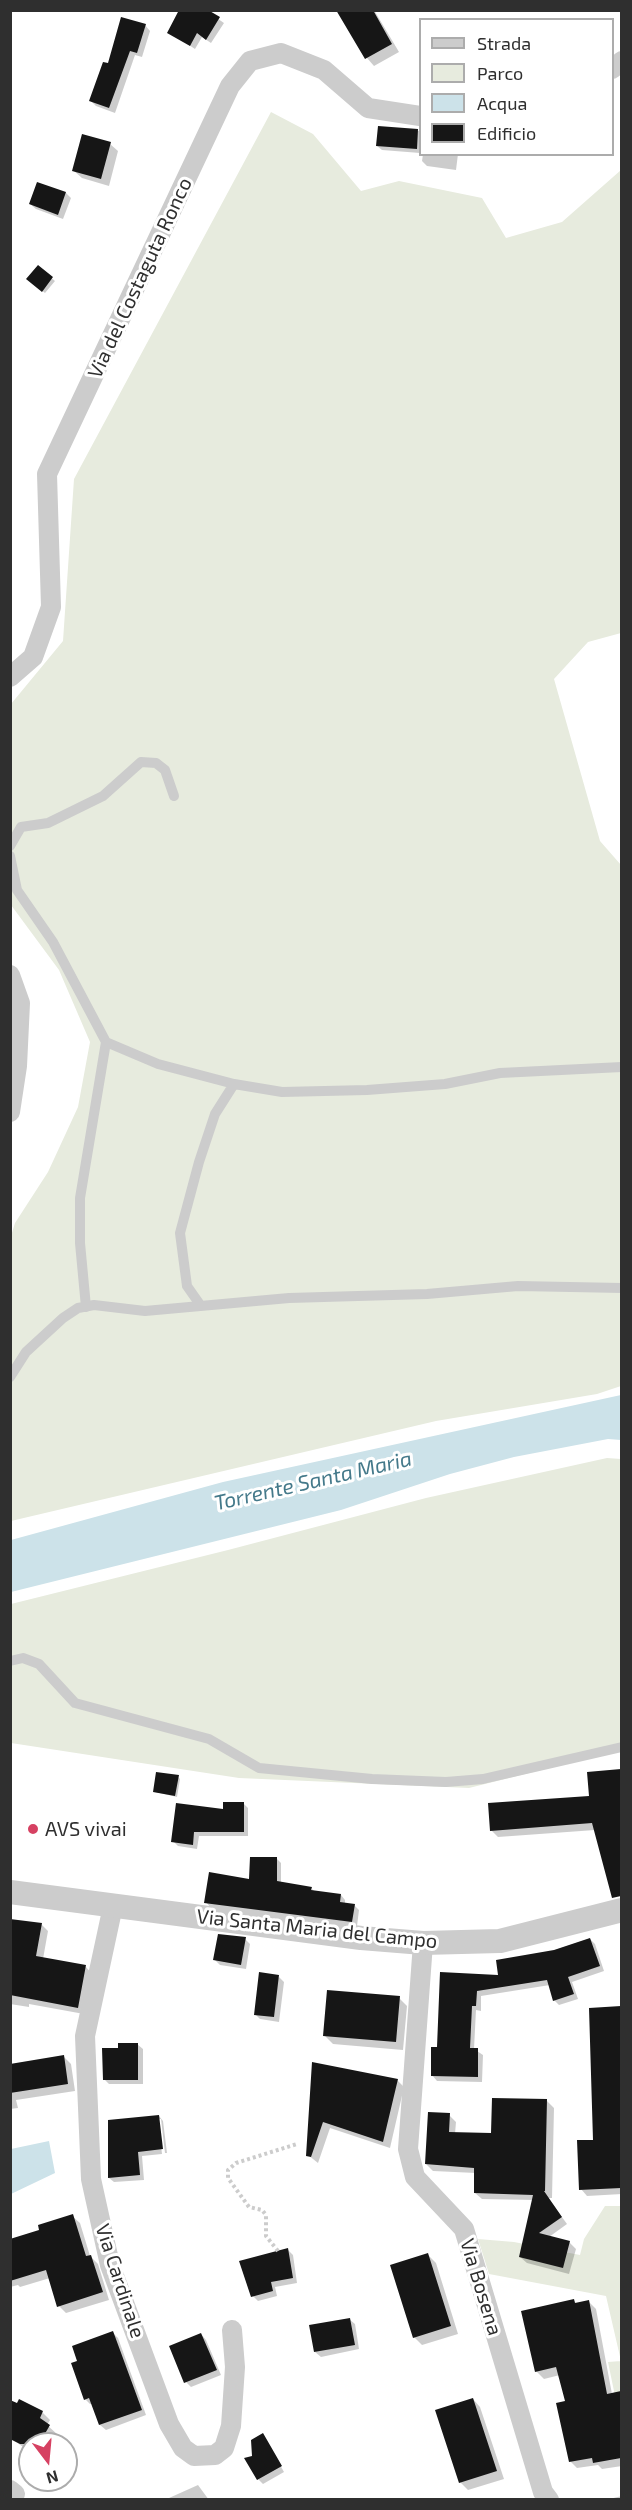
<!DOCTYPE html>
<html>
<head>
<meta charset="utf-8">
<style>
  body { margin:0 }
  #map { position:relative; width:632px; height:2510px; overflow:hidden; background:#fff; font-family:"Exo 2",sans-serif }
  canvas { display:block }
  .frame { position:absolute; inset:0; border:12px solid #2f2f2f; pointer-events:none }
  .legend { position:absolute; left:419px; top:18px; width:195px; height:138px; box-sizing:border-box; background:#fff; border:2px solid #acacac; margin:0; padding:8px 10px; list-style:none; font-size:18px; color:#2f2f2f }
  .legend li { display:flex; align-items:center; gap:12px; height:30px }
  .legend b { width:30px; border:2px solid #acacac }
  .north { position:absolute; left:18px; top:2432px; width:60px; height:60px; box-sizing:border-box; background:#fff; border:2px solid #acacac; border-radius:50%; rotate:164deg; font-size:16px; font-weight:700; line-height:24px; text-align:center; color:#2f2f2f }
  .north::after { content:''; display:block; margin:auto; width:21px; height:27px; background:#d64162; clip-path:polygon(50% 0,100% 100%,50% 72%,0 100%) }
</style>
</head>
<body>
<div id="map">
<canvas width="632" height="2510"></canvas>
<div class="frame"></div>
<ul class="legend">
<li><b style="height:8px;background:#ccc"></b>Strada</li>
<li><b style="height:16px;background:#e7ebde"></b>Parco</li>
<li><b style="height:16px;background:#cce2e9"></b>Acqua</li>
<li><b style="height:16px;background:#161616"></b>Edificio</li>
</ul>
<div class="north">N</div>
</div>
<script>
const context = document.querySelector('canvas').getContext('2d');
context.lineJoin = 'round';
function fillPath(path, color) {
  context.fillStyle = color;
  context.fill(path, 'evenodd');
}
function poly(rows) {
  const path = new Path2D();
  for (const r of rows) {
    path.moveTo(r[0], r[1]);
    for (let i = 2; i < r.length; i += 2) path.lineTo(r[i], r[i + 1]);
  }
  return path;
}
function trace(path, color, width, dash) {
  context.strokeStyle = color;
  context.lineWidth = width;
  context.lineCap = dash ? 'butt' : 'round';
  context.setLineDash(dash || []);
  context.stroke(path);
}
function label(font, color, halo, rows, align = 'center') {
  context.font = font + ' "Exo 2",sans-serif';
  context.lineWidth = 6;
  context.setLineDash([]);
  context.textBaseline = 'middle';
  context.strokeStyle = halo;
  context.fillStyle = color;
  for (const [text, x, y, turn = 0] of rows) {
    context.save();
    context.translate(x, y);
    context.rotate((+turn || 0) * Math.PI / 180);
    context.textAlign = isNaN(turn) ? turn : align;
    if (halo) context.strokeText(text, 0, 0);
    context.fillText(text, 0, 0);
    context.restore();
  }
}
fillPath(poly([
  [271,112,313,134,361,191,399,181,482,198,506,238,562,222,621,170,621,633,588,642,554,679,600,841,621,865,621,1386,597,1394,436,1421,11,1521,11,1236,15,1223,48,1172,78,1107,90,1042,59,970,11,905,11,704,63,641,74,479],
  [607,1458,621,1459,621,1750,469,1788,239,1778,11,1743,11,1604,228,1550,426,1498],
  [605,2206,621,2206,621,2425,608,2362,621,2361,606,2296,489,2274,478,2239,514,2242,580,2255,584,2239]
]), '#e7ebde');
fillPath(poly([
  [621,1395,621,1440,608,1439,514,1457,450,1474,341,1510,11,1592,11,1540,223,1482],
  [49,2141,55,2173,11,2194,11,2149]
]), '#cce2e9');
fillPath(poly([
  [205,10,224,23,211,43,202,37,195,49,169,32],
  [338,10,374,10,399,52,374,66,367,58],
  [145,25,150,31,142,57,135,55,115,113,96,106,91,101,109,65],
  [379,128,420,131,420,153,382,150,377,146],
  [110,144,118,151,109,186,82,178,74,171],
  [423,154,458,154,456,170,427,166,422,161],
  [66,193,71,198,63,219,36,209,30,204],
  [38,267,55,281,45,293,28,279],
  [622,1771,622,1895,618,1896,595,1830,498,1837,491,1830,591,1798,589,1774],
  [178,1777,180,1779,177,1797,155,1792],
  [243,1803,248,1808,248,1836,199,1836,197,1849,178,1846,173,1841,225,1811],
  [277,1859,281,1863,281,1883,311,1888,315,1892,341,1895,345,1900,345,1904,354,1905,359,1910,357,1926,210,1907,206,1902,251,1881],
  [10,1920,41,1924,48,1931,43,1959,86,1967,92,1974,84,2014,29,2004,29,2007,10,2004],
  [245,1939,250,1944,246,1969,220,1965,215,1960],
  [590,1939,595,1944,604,1971,572,1982,578,1999,559,2005,554,2000,550,1985,481,1996,481,2011,476,2010,474,2049,483,2055,482,2082,437,2081,432,2075,439,2049,441,1974,500,1976,554,1951],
  [279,1977,284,1982,279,2022,260,2019,255,2014],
  [399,1998,407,2006,403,2050,333,2044,325,2036],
  [622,2008,622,2194,587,2196,581,2189,595,2141,590,2009],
  [137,2044,143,2049,143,2084,109,2084,104,2079],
  [63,2056,71,2064,75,2091,16,2100,18,2108,10,2109,10,2066],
  [313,2064,397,2080,404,2087,390,2148,330,2128,318,2163,308,2155],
  [547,2101,554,2108,552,2198,548,2198,567,2224,549,2237,569,2242,576,2249,569,2274,527,2263,520,2257,534,2200,482,2199,475,2193,476,2173,433,2171,426,2164,449,2115,456,2122,455,2134,492,2134],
  [159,2116,163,2121,167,2153,165,2153,161,2119,158,2119,162,2154,142,2156,144,2180,114,2182,109,2178],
  [72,2216,80,2223,90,2256,98,2264,109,2300,66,2313,59,2306,50,2278,20,2287,18,2285,10,2287,10,2241,41,2231],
  [288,2250,293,2255,297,2283,275,2287,277,2296,258,2301,253,2296],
  [428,2255,436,2263,458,2334,422,2345,414,2337],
  [574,2301,577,2304,588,2301,596,2309,612,2394,622,2392,622,2466,602,2469,598,2465,577,2468,570,2461,567,2402,560,2375,544,2379,536,2371],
  [349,2319,355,2324,359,2349,321,2357,315,2352],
  [113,2333,118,2338,146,2415,106,2430,100,2425,93,2404,90,2404,85,2399,79,2362],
  [201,2334,206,2340,221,2375,191,2387,186,2382],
  [473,2399,480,2407,504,2479,468,2490,460,2482],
  [42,2412,50,2420,47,2425,57,2434,51,2444,30,2444,30,2452,12,2439],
  [263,2435,284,2472,263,2484,258,2479,254,2458],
  [198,2485,209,2500,170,2500,169,2498],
  [622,2496,622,2500,605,2500]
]), '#0003');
fillPath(poly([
  [179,10,208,10,220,17,206,40,197,33,190,46,167,33],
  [336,10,373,10,392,44,365,59],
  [121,17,146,24,137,53,130,51,109,108,89,101,103,62,108,63],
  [378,126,418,129,417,149,376,146],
  [82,134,111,142,101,179,72,171],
  [37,182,66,192,58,215,29,204],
  [38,265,53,277,42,292,26,279],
  [621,1769,621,1896,612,1898,592,1823,490,1831,488,1803,589,1796,587,1772],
  [156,1772,179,1775,175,1796,153,1792],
  [223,1802,244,1802,244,1832,194,1832,193,1845,171,1842,176,1803,223,1809],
  [250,1857,277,1857,277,1881,312,1887,311,1890,341,1894,340,1902,355,1904,352,1922,204,1903,209,1872,249,1879],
  [10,1919,42,1923,36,1956,86,1965,78,2008,10,1995],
  [218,1934,246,1937,241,1965,213,1960],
  [590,1938,600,1966,568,1977,574,1994,553,2001,547,1980,477,1991,476,2006,472,2006,470,2048,478,2048,478,2077,431,2076,431,2047,437,2047,440,1972,498,1975,496,1960,554,1950],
  [259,1972,279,1975,274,2017,254,2015],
  [327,1990,400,1996,396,2042,323,2036],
  [621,2006,621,2188,579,2190,577,2140,593,2140,589,2008],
  [118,2043,138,2043,138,2080,103,2080,102,2048,118,2048],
  [64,2055,68,2084,10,2093,10,2064],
  [312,2062,398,2079,383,2142,323,2122,311,2157,306,2156],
  [492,2098,547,2099,545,2191,544,2191,562,2217,539,2233,570,2241,563,2268,519,2257,533,2195,474,2193,474,2168,425,2164,428,2112,450,2113,449,2132,491,2133],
  [159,2115,163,2149,138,2152,140,2175,108,2178,108,2120],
  [73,2214,86,2256,91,2255,103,2292,57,2307,46,2270,10,2281,10,2239,39,2230,38,2225],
  [288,2248,293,2278,271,2282,273,2291,251,2297,239,2261],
  [428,2253,451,2326,413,2338,390,2265],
  [574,2299,575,2303,589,2300,607,2394,621,2391,621,2458,593,2463,592,2458,569,2462,556,2403,565,2401,556,2367,535,2372,521,2311],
  [350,2318,355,2345,314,2352,309,2325],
  [113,2331,142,2410,99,2425,89,2398,84,2400,71,2363,77,2361,72,2346],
  [201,2333,217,2370,184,2383,169,2346],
  [473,2398,497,2471,459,2483,435,2410],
  [19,2399,43,2411,40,2418,50,2425,39,2444,20,2444,10,2439,10,2400,17,2403],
  [263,2433,282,2466,257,2480,244,2458,252,2456,251,2440]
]), '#161616');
trace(poly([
  [278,2251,266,2236,266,2215,262,2210,249,2207,228,2178,228,2170,236,2163,297,2144]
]), '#ccc', 4, [3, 3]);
trace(poly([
  [10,846,21,827,48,823,103,796,141,762,156,763,165,770,174,796],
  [10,856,17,890,53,942,106,1042,158,1064,234,1084,282,1092,367,1090,445,1084,500,1073,622,1067],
  [201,1306,187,1286,180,1233,199,1162,215,1114,234,1084],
  [86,1307,80,1243,80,1198,106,1042],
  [10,1377,26,1352,63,1318,78,1308,94,1305,145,1311,289,1298,427,1294,518,1286,622,1288],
  [10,1661,23,1658,39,1664,75,1703,209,1739,259,1768,372,1779,446,1782,483,1779,622,1747]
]), '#ccc', 10);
trace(poly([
  [612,69,622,61],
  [10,677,33,657,51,607,47,474,230,86,250,61,281,53,324,70,368,108,420,116],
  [10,975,20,1003,17,1066,10,1112],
  [113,1906,85,2036,91,2179,110,2265,169,2424,183,2448,194,2456,215,2455,224,2448,231,2426,235,2367,232,2330],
  [423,1943,408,2149,415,2177,464,2229,543,2492,549,2500],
  [10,2490,15,2494]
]), '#ccc', 20);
trace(poly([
  [10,1892,361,1938,423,1943,500,1941,622,1910]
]), '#ccc', 24);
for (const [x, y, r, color] of [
  [33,1829,6,"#d64162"]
]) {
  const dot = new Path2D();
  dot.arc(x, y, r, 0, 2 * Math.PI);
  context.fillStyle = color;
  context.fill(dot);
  trace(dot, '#fff', 2);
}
label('20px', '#2f2f2f', '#fff', [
  ["Via del Costaguta Ronco",140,278,-65],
  ["Via Santa Maria del Campo",317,1929,6],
  ["Via Cardinale",120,2281,72],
  ["Via Bosena",481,2287,73]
]);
label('20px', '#2f2f2f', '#fff', [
  ["AVS vivai",45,1829]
], 'left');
label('italic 21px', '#44798a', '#fff', [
  ["Torrente Santa Maria",313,1481,-13]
]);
</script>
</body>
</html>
